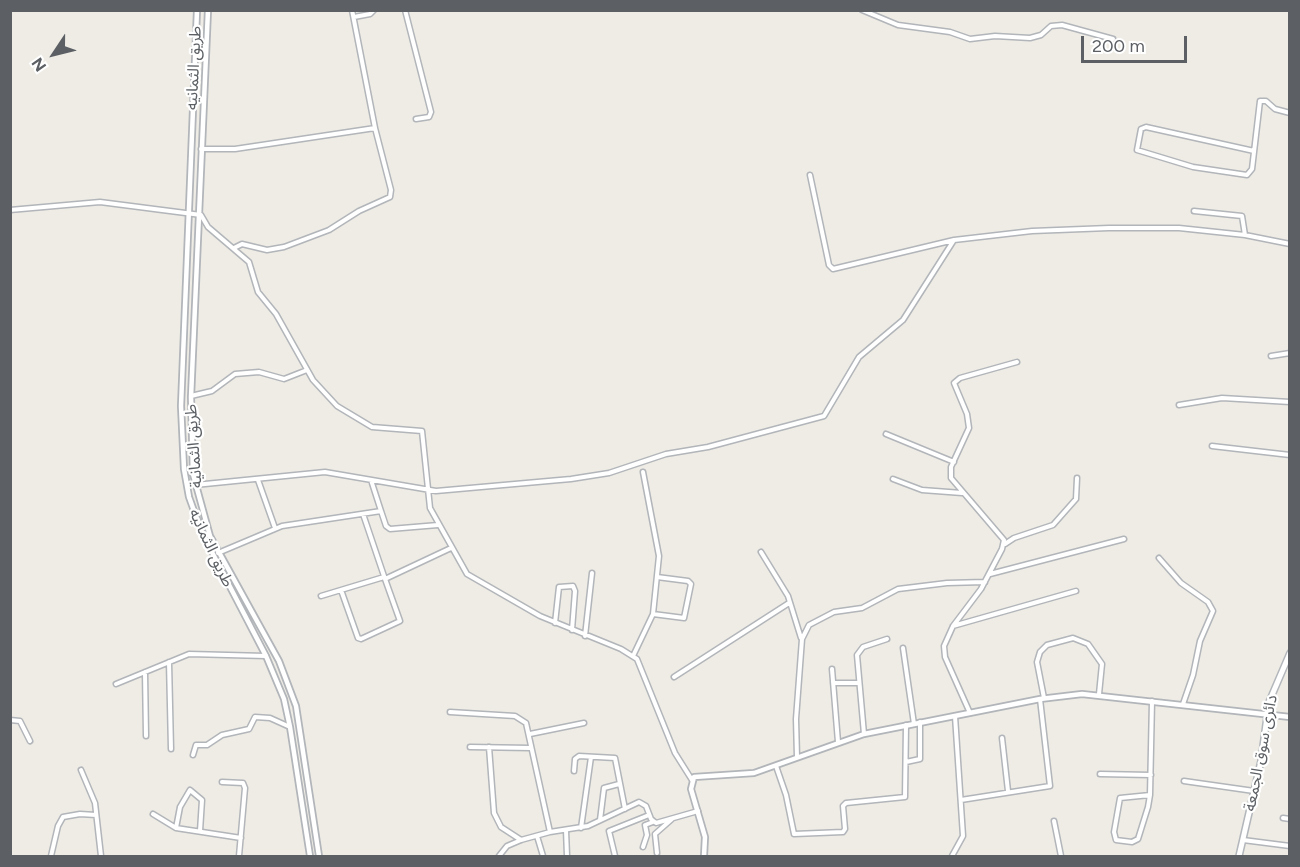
<!DOCTYPE html>
<html>
<head>
<meta charset="utf-8">
<style>
  body { margin:0 }
  #map { position:relative; width:1300px; height:867px; overflow:hidden; background:#eeece5; font-family:Figtree,sans-serif }
  canvas { display:block }
  .frame { position:absolute; inset:0; border:12px solid #5c6064; pointer-events:none }
  .north { position:absolute; left:24px; top:24px; width:60px; height:60px; -webkit-text-stroke:4px #fff; paint-order:stroke; rotate:235deg; font-size:16px; font-weight:700; line-height:24px; text-align:center; color:#5c6064 }
  .north::after { content:''; display:block; margin:auto; width:21px; height:27px; background:#5c6064; clip-path:polygon(50% 0,100% 100%,50% 72%,0 100%) }
  .scale { position:absolute; left:1081px; top:36px; width:106px; height:27px; box-sizing:border-box; border:3px solid #5c6064; border-top:0; padding-left:8px; font-size:18px; line-height:21px; white-space:nowrap; color:#5c6064; -webkit-text-stroke:4px #fff; paint-order:stroke }
</style>
</head>
<body>
<div id="map">
<canvas width="1300" height="867"></canvas>
<div class="frame"></div>
<div class="north">N</div>
<div class="scale">200 m</div>
</div>
<script>
const context = document.querySelector('canvas').getContext('2d');
context.lineJoin = 'round';
function poly(rows) {
  const path = new Path2D();
  for (const r of rows) {
    path.moveTo(r[0], r[1]);
    for (let i = 2; i < r.length; i += 2) path.lineTo(r[i], r[i + 1]);
  }
  return path;
}
function trace(path, color, width, dash) {
  context.strokeStyle = color;
  context.lineWidth = width;
  context.lineCap = dash ? 'butt' : 'round';
  context.setLineDash(dash || []);
  context.stroke(path);
}
function label(font, color, halo, rows, align = 'center') {
  context.font = font + ' Figtree,"Noto Sans Arabic",sans-serif';
  context.lineWidth = 4.5;
  context.setLineDash([]);
  context.textBaseline = 'middle';
  context.strokeStyle = halo;
  context.fillStyle = color;
  for (const [text, x, y, turn = 0] of rows) {
    context.save();
    context.translate(x, y);
    context.rotate((+turn || 0) * Math.PI / 180);
    context.textAlign = isNaN(turn) ? turn : align;
    if (halo) context.strokeText(text, 0, 0);
    context.fillText(text, 0, 0);
    context.restore();
  }
}
const minor = poly([
  [405,10,431,112,429,117,416,119],
  [862,10,898,25,950,32,970,39,995,36,1030,38,1041,35,1051,26,1062,25,1113,39],
  [354,17,370,14,374,10],
  [201,149,235,149,375,128,352,10],
  [1254,151,1146,127,1141,129,1137,150,1193,167,1247,175,1252,169,1260,101,1266,101,1275,109,1290,113],
  [10,210,100,202,201,215,208,227,249,262,258,292,276,314,313,380,337,406,372,427,422,431,430,508,467,574,540,616,621,649,637,659,675,753,692,780],
  [1194,211,1242,216,1245,235,1290,244],
  [954,240,1032,231,1109,228,1179,228,1245,235],
  [234,248,242,244,267,250,284,247,329,230,359,211,390,197,391,190,375,128],
  [1271,356,1290,353],
  [191,396,212,391,235,374,259,372,284,379,307,370],
  [1179,405,1222,398,1290,402],
  [886,434,954,462],
  [1212,446,1290,455],
  [893,479,922,490,962,493],
  [258,480,275,528],
  [195,485,325,472,436,491,571,479,609,473,666,454,708,447,824,416,859,357,903,320,954,240,833,269,829,265,810,175],
  [381,511,386,526,390,529,438,525],
  [363,514,385,579,451,548],
  [1005,544,1014,538,1053,525,1076,499,1077,478],
  [761,552,788,596,801,638],
  [218,553,282,526,381,511,371,480],
  [1159,558,1181,583,1208,602,1213,611,1200,641,1193,675,1183,704],
  [990,574,1124,539],
  [341,590,358,638,361,639,400,621,385,579],
  [321,596,384,577],
  [653,614,684,618,691,584,688,581,657,577],
  [555,623,559,587,573,586,575,591,572,630],
  [953,626,1076,591],
  [585,636,592,573],
  [903,648,914,724],
  [633,656,653,614,659,556,643,472],
  [169,662,171,749],
  [832,669,838,742],
  [145,672,146,736],
  [674,677,789,603],
  [833,683,859,683],
  [116,684,189,654,266,656],
  [1044,698,1037,662,1040,652,1047,645,1073,638,1088,644,1102,664,1099,694],
  [450,712,515,716,526,723,550,832],
  [970,713,945,657,944,646,953,626,981,589,1002,549,1004,540,951,478,951,467,969,428,967,414,954,383,960,378,1017,362],
  [10,720,20,721,30,741],
  [530,734,584,723],
  [864,734,857,655,863,647,887,639],
  [1002,738,1008,791],
  [470,747,531,748],
  [489,747,494,813,501,827,521,840],
  [193,755,196,745,207,745,222,735,249,729,255,717,270,718,290,727],
  [797,757,796,719,802,639,809,625,834,612,862,608,898,589,947,583,985,582],
  [906,762,920,759,920,722],
  [776,766,786,795,794,834,843,832,845,829,843,806,846,803,905,797,906,725],
  [81,770,95,803,101,856],
  [574,771,575,759,579,756,615,758,625,809],
  [1100,774,1151,775],
  [1184,781,1254,791],
  [222,782,243,783,245,788,239,856],
  [1150,795,1120,798,1114,832,1116,840,1132,842,1138,839,1148,807,1150,795,1152,701],
  [961,800,1050,786,1040,699],
  [153,814,176,828,241,838],
  [1283,818,1290,819],
  [600,820,604,788,619,784],
  [1054,821,1061,856],
  [176,828,180,807,190,790,202,800,200,831],
  [581,828,591,757],
  [566,830,567,856],
  [537,836,543,856],
  [1243,840,1290,846],
  [643,847,647,835,645,825,653,822],
  [657,853,655,834,672,819],
  [51,856,58,826,63,817,80,814,96,815],
  [499,856,507,846,521,840,550,832,588,826,639,802,646,806,651,819,656,823,698,811],
  [615,856,609,831,649,815],
  [952,856,963,836,955,716]
]);
const tertiary = poly([
  [197,10,181,406,184,469,189,497,202,533,266,656,284,699,290,727,310,856],
  [208,10,191,397,193,474,210,536,279,661,296,706,319,856],
  [704,856,705,837,691,789,694,777,754,773,864,734,1040,699,1082,694,1290,717]
]);
const secondary = poly([
  [1239,856,1261,761,1269,702,1290,653]
]);
trace(minor, '#b2b5b9', 7);
trace(tertiary, '#b2b5b9', 8);
trace(secondary, '#b3b7bb', 8);
trace(minor, '#fff', 4);
trace(tertiary, '#fff', 4.5);
trace(secondary, '#fff', 5);
label('16px', '#5c6064', '#fff', [
  ["طريق الثمانيه",194,68,-87],
  ["طريق الثمانية",194,446,-94],
  ["طريق الثمانيه",211,548,65],
  ["دائرى سوق الجمعة",1261,753,-79]
]);
</script>
</body>
</html>
